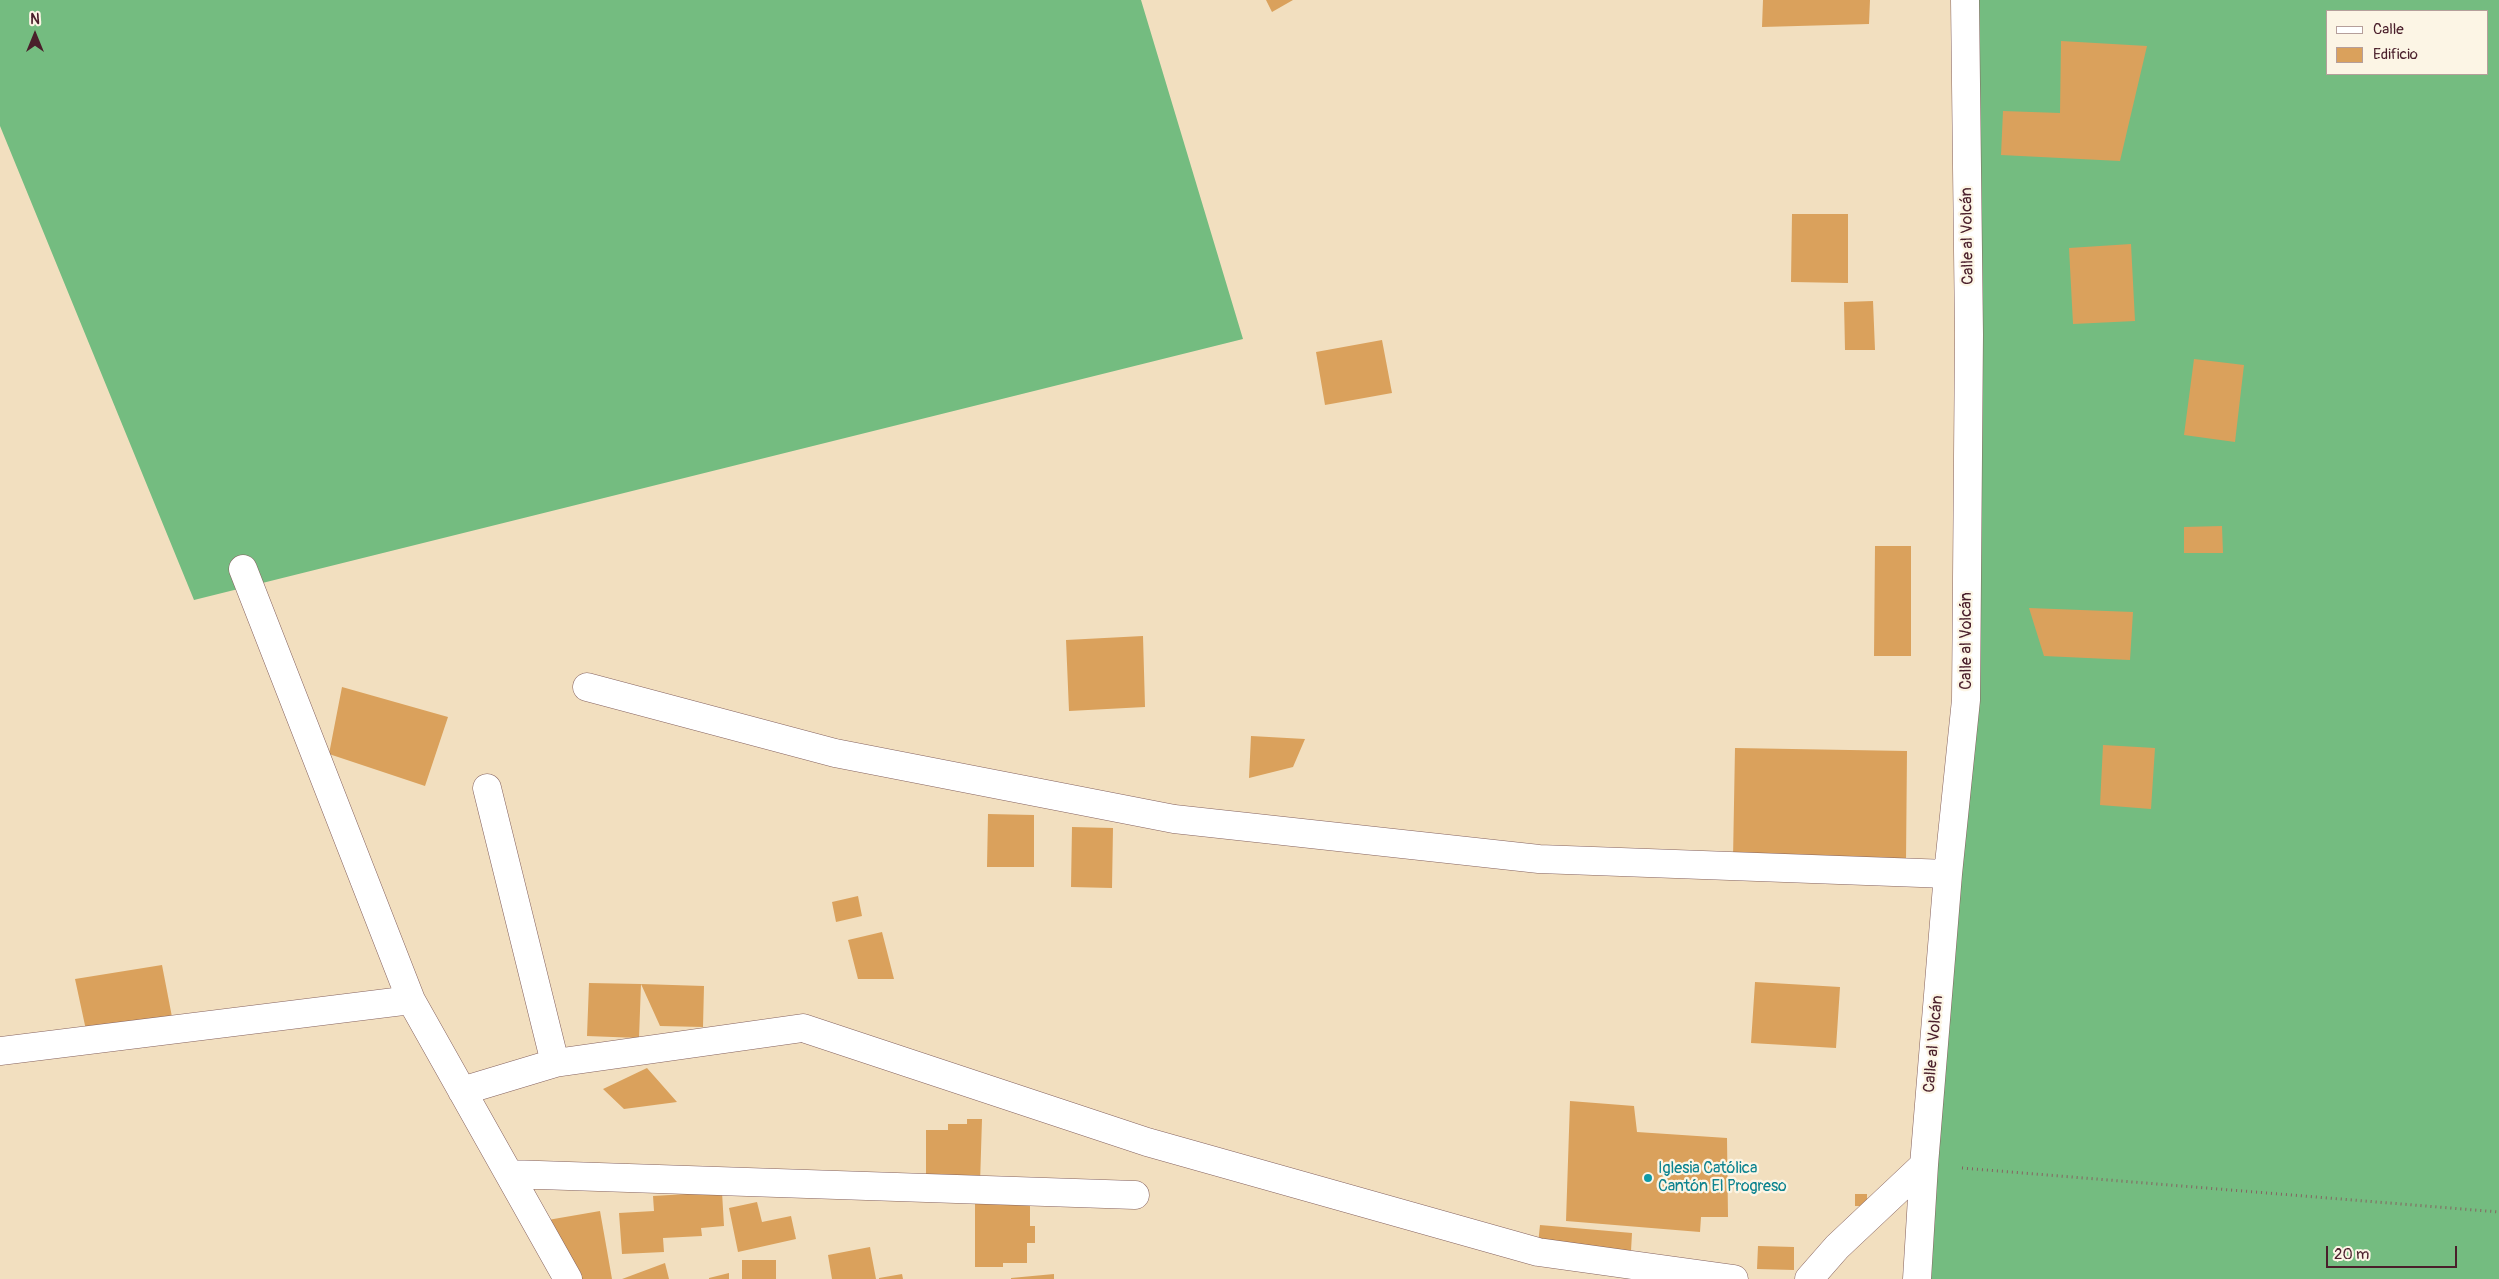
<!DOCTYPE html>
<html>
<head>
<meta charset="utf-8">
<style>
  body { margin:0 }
  #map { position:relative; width:2499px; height:1279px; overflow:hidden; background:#f2dfbf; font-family:Pangolin,sans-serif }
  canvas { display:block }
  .legend { position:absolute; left:2326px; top:10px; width:162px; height:65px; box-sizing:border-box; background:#fcf5e5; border:1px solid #b59f9b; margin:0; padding:6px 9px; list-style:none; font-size:15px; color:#4a1f2b }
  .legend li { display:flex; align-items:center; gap:10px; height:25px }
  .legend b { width:25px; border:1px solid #b59f9b }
  .north { position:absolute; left:10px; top:10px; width:50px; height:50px; -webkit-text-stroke:4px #fcf5e5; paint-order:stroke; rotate:0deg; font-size:14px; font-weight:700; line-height:20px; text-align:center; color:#4a1f2b }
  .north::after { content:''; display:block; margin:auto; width:18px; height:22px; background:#4a1f2b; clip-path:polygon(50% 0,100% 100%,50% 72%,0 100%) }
  .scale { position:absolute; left:2326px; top:1246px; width:131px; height:22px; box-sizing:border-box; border:2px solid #4a1f2b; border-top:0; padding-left:6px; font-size:15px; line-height:18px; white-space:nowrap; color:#4a1f2b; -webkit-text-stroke:4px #fcf5e5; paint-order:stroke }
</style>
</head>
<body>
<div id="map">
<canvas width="2499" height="1279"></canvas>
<ul class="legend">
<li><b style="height:6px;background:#fff"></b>Calle</li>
<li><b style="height:14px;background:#daa15c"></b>Edificio</li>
</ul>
<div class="north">N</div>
<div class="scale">20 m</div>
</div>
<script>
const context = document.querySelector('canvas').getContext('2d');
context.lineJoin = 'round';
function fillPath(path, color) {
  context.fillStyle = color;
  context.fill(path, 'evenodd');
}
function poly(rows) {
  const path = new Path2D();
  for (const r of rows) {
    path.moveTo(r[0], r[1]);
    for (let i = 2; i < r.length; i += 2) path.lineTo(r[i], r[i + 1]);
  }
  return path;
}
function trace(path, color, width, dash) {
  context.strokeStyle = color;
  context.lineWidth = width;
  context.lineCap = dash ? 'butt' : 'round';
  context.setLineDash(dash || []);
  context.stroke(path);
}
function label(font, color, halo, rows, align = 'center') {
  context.font = font + ' Pangolin,sans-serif';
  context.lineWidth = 4.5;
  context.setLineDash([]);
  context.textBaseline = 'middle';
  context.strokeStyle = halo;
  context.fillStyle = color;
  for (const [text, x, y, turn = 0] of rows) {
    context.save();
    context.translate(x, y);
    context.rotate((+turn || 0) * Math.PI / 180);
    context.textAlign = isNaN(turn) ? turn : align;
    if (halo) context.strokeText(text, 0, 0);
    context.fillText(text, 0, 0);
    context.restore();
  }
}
fillPath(poly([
  [0,0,1141,0,1243,339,194,600,0,126],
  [1965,0,2499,0,2499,1279,1917,1279,1966,700],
  [2328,11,2488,11,2488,74,2328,74]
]), '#74bc80');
fillPath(poly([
  [1266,0,1293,0,1272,12],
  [1763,0,1870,0,1869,24,1762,27],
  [2061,41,2147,46,2120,161,2001,155,2003,111,2060,113],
  [1792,214,1848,214,1848,283,1791,282],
  [2131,244,2135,321,2073,324,2069,248],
  [1873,301,1875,350,1845,350,1844,302],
  [1382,340,1392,393,1325,405,1316,352],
  [2194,359,2244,365,2235,442,2184,435],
  [2222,526,2223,553,2184,553,2184,527],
  [1875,546,1911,546,1911,656,1874,656],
  [2029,608,2133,612,2130,660,2044,656],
  [1143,636,1145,707,1069,711,1066,640],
  [342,687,448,717,425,786,329,754],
  [1251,736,1305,739,1293,767,1249,778],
  [2103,745,2155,748,2151,809,2100,805],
  [1735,748,1907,751,1906,861,1733,859],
  [988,814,1034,815,1034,867,987,867],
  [1072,827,1113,828,1112,888,1071,887],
  [858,896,862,916,836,922,832,902],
  [882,932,894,979,858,979,848,940],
  [162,965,172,1017,86,1030,75,979],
  [1755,982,1840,987,1836,1048,1751,1043],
  [589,983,641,984,704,986,703,1027,660,1026,641,984,639,1038,587,1036],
  [647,1068,677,1102,624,1109,603,1089],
  [1570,1101,1634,1106,1637,1132,1727,1138,1728,1217,1701,1217,1700,1232,1566,1221],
  [967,1119,982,1119,980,1184,926,1183,926,1130,948,1130,948,1124,967,1124],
  [722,1192,724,1226,701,1228,702,1236,663,1238,664,1252,622,1254,619,1213,654,1211,653,1196],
  [1855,1194,1867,1194,1867,1206,1855,1206],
  [975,1199,1030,1200,1030,1226,1035,1226,1035,1243,1027,1243,1027,1263,1003,1263,1003,1267,975,1267],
  [757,1202,762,1222,791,1216,796,1239,738,1252,729,1208],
  [600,1211,612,1279,581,1279,542,1221],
  [1540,1225,1632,1233,1631,1251,1538,1244],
  [1758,1246,1794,1247,1794,1270,1757,1269],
  [870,1247,876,1279,832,1279,828,1255],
  [742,1260,776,1260,776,1279,742,1279],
  [665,1263,669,1279,622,1279],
  [729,1273,729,1279,709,1279,709,1278],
  [902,1274,903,1279,879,1279,879,1278],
  [1054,1274,1054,1279,1011,1279,1011,1278]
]), '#daa15c');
const minor = poly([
  [243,569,411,1000,568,1279],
  [587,687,835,753,1174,819,1539,859,1948,874],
  [487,788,555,1063,803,1028,1147,1142,1538,1252,1734,1279],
  [0,1051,411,1000],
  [462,1091,555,1063],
  [509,1174,1135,1195],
  [1809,1279,1837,1247,1924,1165],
  [1917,1279,1924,1165,1948,874,1966,700,1969,334,1965,0]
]);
trace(minor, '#85625f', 29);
trace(poly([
  [1962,1168,2499,1212]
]), '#85625f', 3, [1, 4]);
trace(minor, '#fff', 28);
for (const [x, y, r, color] of [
  [1648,1178,5,"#0f9aa8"]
]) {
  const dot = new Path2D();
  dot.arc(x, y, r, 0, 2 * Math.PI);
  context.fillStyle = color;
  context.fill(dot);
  trace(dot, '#fcf5e5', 2);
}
label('16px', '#4a1f2b', '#fcf5e5', [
  ["Calle al Volcán",1968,236,-91],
  ["Calle al Volcán",1967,641,-90],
  ["Calle al Volcán",1934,1044,-85]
]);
label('16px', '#0d838f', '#fcf5e5', [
  ["Iglesia Católica",1658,1169],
  ["Cantón El Progreso",1658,1187]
], 'left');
</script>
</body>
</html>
